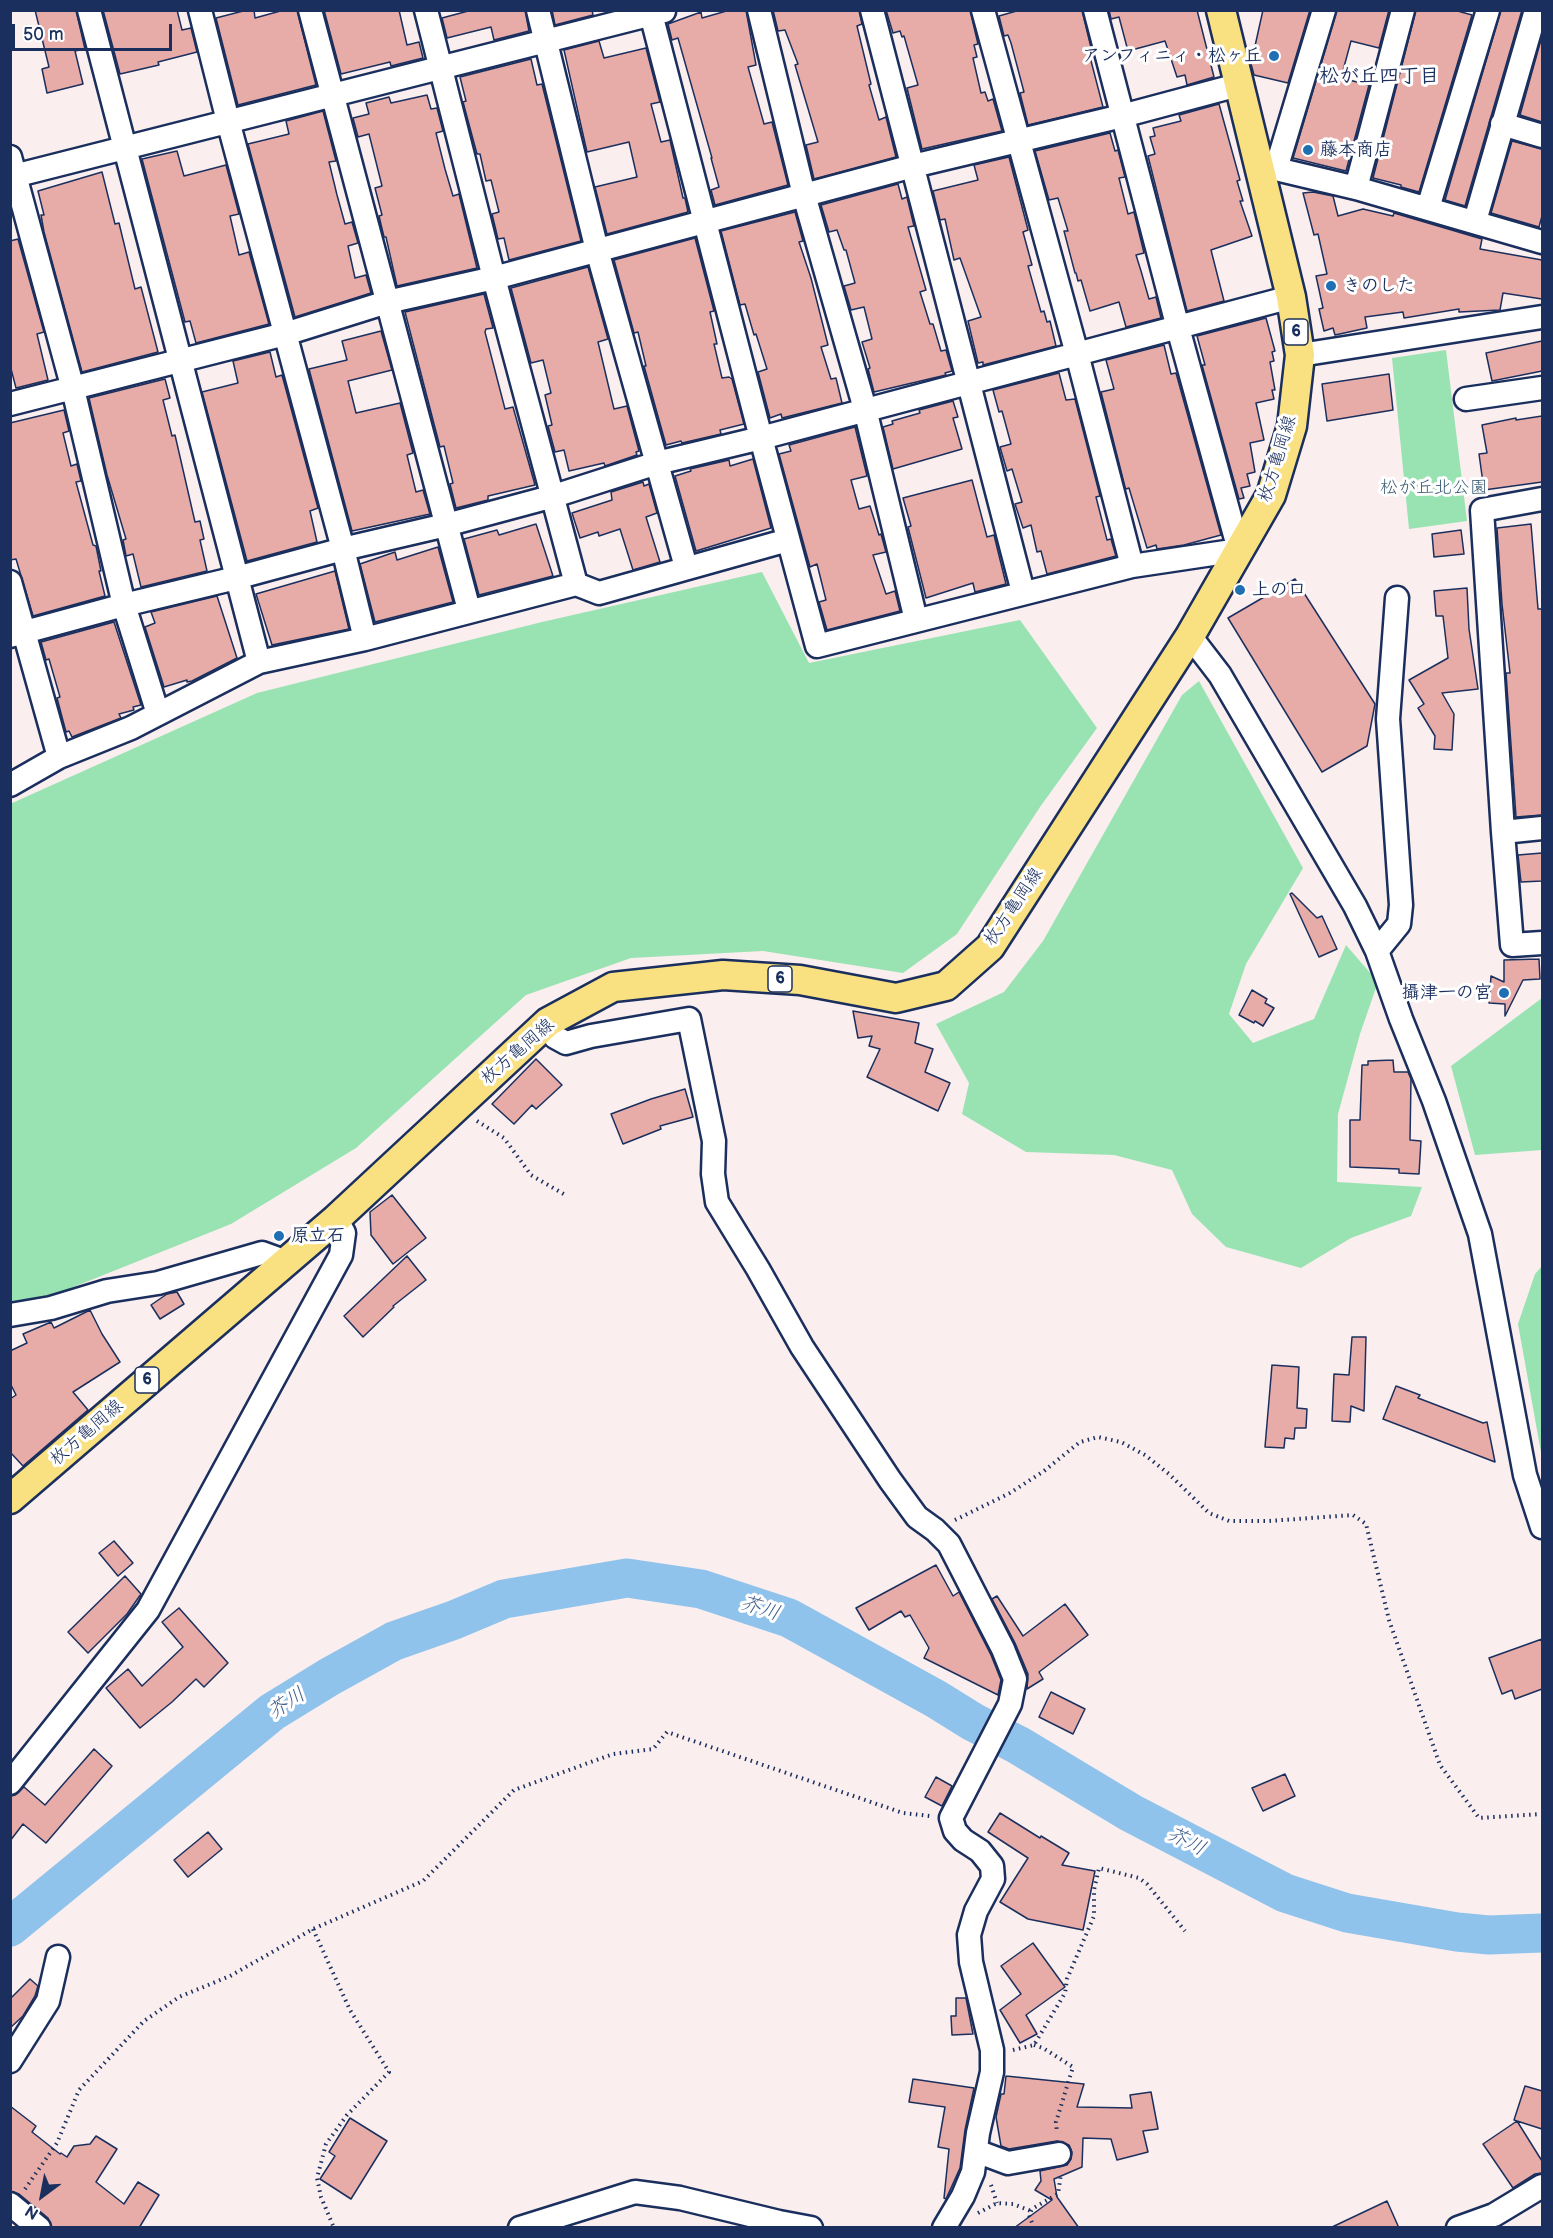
<!DOCTYPE html>
<html>
<head>
<meta charset="utf-8">
<style>
  body { margin:0 }
  #map { position:relative; width:1553px; height:2238px; overflow:hidden; background:#faeeee; font-family:"Balsamiq Sans",sans-serif }
  canvas { display:block }
  .frame { position:absolute; inset:0; border:12px solid #1b2f5e; pointer-events:none }
  .north { position:absolute; left:12px; top:2166px; width:60px; height:60px; -webkit-text-stroke:4px #fff; paint-order:stroke; rotate:212deg; font-size:16px; font-weight:700; line-height:24px; text-align:center; color:#1b2f5e }
  .north::after { content:''; display:block; margin:auto; width:21px; height:27px; background:#1b2f5e; clip-path:polygon(50% 0,100% 100%,50% 72%,0 100%) }
  .scale { position:absolute; left:12px; top:24px; width:160px; height:27px; box-sizing:border-box; border:3px solid #1b2f5e; border-top:0; padding-left:8px; font-size:18px; line-height:21px; white-space:nowrap; color:#1b2f5e; -webkit-text-stroke:4px #fff; paint-order:stroke }
</style>
</head>
<body>
<div id="map">
<canvas width="1553" height="2238"></canvas>
<div class="frame"></div>
<div class="north">N</div>
<div class="scale">50 m</div>
</div>
<script>
const context = document.querySelector('canvas').getContext('2d');
context.lineJoin = 'round';
function fillPath(path, color) {
  context.fillStyle = color;
  context.fill(path, 'evenodd');
}
function poly(rows) {
  const path = new Path2D();
  for (const r of rows) {
    path.moveTo(r[0], r[1]);
    for (let i = 2; i < r.length; i += 2) path.lineTo(r[i], r[i + 1]);
  }
  return path;
}
function trace(path, color, width, dash) {
  context.strokeStyle = color;
  context.lineWidth = width;
  context.lineCap = dash ? 'butt' : 'round';
  context.setLineDash(dash || []);
  context.stroke(path);
}
function label(font, color, halo, rows, align = 'center') {
  context.font = font + ' "Balsamiq Sans","Klee One",sans-serif';
  context.lineWidth = 6;
  context.setLineDash([]);
  context.textBaseline = 'middle';
  context.strokeStyle = halo;
  context.fillStyle = color;
  for (const [text, x, y, turn = 0] of rows) {
    context.save();
    context.translate(x, y);
    context.rotate((+turn || 0) * Math.PI / 180);
    context.textAlign = isNaN(turn) ? turn : align;
    if (halo) context.strokeText(text, 0, 0);
    context.fillText(text, 0, 0);
    context.restore();
  }
}
fillPath(poly([
  [1446,350,1467,521,1409,529,1392,358],
  [762,572,809,663,1020,620,1097,728,1040,807,957,934,903,973,763,951,631,958,526,995,356,1148,231,1224,11,1312,10,804,257,693,542,622],
  [1199,681,1303,868,1246,964,1229,1014,1253,1043,1314,1019,1346,945,1378,982,1360,1034,1338,1114,1337,1182,1422,1187,1411,1216,1351,1238,1301,1268,1226,1247,1192,1214,1172,1170,1114,1155,1026,1152,962,1114,969,1083,936,1024,1004,992,1043,941,1182,695],
  [1542,998,1542,1150,1475,1155,1451,1066],
  [1542,1266,1542,1458,1518,1324,1535,1274]
]), '#99e3b3');
trace(poly([
  [10,1927,272,1712,329,1677,394,1641,454,1620,504,1599,627,1578,701,1589,789,1618,936,1699,973,1722,1018,1745,1131,1813,1285,1893,1347,1913,1457,1932,1489,1935,1542,1933]
]), '#8fc3ec', 39);
const building = poly([
  [35,10,76,10,85,49,75,51,83,84,47,93,42,69,49,67,35,10],
  [103,10,177,10,182,30,191,28,197,52,158,62,159,65,120,74,103,10],
  [247,10,254,10,255,18,284,10,297,10,316,85,238,105,216,18,247,10],
  [324,10,399,10,407,45,419,42,423,58,391,66,390,62,341,74,324,10],
  [472,10,525,10,529,31,494,40,491,27,447,38,442,18,472,10],
  [552,10,592,10,593,15,555,25,552,10],
  [730,10,746,10,756,65,748,67,764,124,772,122,788,185,715,205,711,190,719,187,711,158,712,158,678,38,672,40,668,24,701,12,702,18,730,10],
  [773,10,859,10,862,24,857,26,871,84,869,85,879,120,886,117,896,157,814,179,806,145,818,142,795,65,798,64,785,30,778,31,773,10],
  [886,10,970,10,978,44,974,45,977,57,973,58,981,93,985,92,988,101,993,99,1002,131,922,149,907,88,918,85,904,36,902,37,900,31,893,33,886,10],
  [1020,10,1082,10,1093,56,1090,57,1103,107,1028,125,1020,93,1024,92,1011,43,1008,35,1004,36,999,16,1020,10],
  [1109,10,1197,10,1214,77,1187,85,1185,75,1177,77,1165,41,1128,51,1119,17,1111,19,1109,10],
  [1263,10,1310,10,1288,83,1254,75,1251,64,1263,10],
  [1337,10,1389,10,1379,48,1351,41,1341,78,1369,85,1346,171,1293,158,1337,10],
  [1416,10,1454,10,1472,15,1419,192,1401,187,1401,185,1373,178,1416,10],
  [1501,10,1522,10,1465,206,1445,200,1501,10],
  [1542,36,1542,122,1520,115,1542,36],
  [599,41,604,58,646,48,660,102,651,104,661,142,670,140,683,198,685,198,688,212,607,234,595,187,637,177,629,142,587,152,564,50,599,41],
  [531,59,537,85,542,84,581,241,509,260,504,238,498,239,492,214,499,212,491,180,486,181,480,154,477,154,463,102,466,101,460,77,531,59],
  [427,95,431,109,437,108,443,131,436,133,445,169,453,196,459,194,477,268,397,286,386,237,384,237,379,216,382,215,375,188,382,186,369,134,358,137,353,118,369,114,366,103,389,97,391,103,427,95],
  [1219,104,1240,180,1237,181,1243,201,1240,201,1252,236,1211,250,1224,301,1187,311,1148,156,1155,154,1150,137,1155,136,1153,128,1181,121,1179,115,1219,104],
  [323,111,336,161,329,162,337,195,345,224,352,222,358,243,348,246,355,278,366,275,371,293,295,317,248,144,289,134,286,121,323,111],
  [1110,133,1115,151,1118,150,1125,177,1119,178,1128,214,1134,212,1144,253,1136,255,1141,271,1149,299,1156,297,1161,318,1126,327,1119,302,1090,311,1081,280,1078,281,1076,273,1075,273,1064,231,1068,231,1058,198,1049,200,1035,151,1110,133],
  [1512,141,1542,149,1542,216,1539,227,1491,213,1512,141],
  [177,151,184,176,226,165,239,214,230,216,239,255,249,252,269,324,196,343,190,321,185,322,142,159,177,151],
  [1009,157,1028,230,1023,232,1032,265,1028,266,1041,312,1044,311,1047,322,1050,321,1056,346,983,365,983,362,978,363,968,321,981,317,960,258,954,260,945,219,940,220,933,191,978,180,974,165,1009,157],
  [102,172,115,224,119,223,135,289,141,287,158,352,82,372,44,232,41,215,44,215,38,191,102,172],
  [898,184,902,199,907,197,914,226,908,227,926,290,920,292,930,324,933,324,941,351,946,350,952,371,945,373,946,375,874,392,868,369,870,368,862,342,872,339,864,307,851,310,844,286,855,283,846,250,844,250,837,230,829,232,821,205,898,184],
  [1313,192,1333,196,1338,216,1363,209,1393,216,1394,213,1482,239,1480,249,1542,260,1542,299,1503,293,1500,310,1459,312,1459,309,1404,318,1403,312,1365,317,1367,328,1335,335,1333,328,1324,331,1319,309,1323,308,1316,276,1327,274,1318,234,1314,235,1303,193,1313,192],
  [795,212,803,241,799,242,811,278,828,345,821,347,831,379,836,378,842,403,782,418,781,414,770,418,758,372,767,369,756,334,754,335,745,304,740,305,721,231,795,212],
  [695,238,714,311,710,312,717,344,714,344,722,378,729,377,732,379,744,424,720,430,721,434,682,443,681,441,666,445,644,366,646,366,638,332,634,333,614,260,695,238],
  [18,239,44,332,37,334,48,380,16,388,10,365,10,241,18,239],
  [588,267,608,339,598,342,614,409,627,406,639,451,636,452,637,455,605,466,604,463,569,471,564,450,555,452,548,426,552,425,545,395,551,393,543,360,531,363,511,288,588,267],
  [484,294,493,328,486,329,485,332,505,409,513,407,535,485,488,496,488,500,456,508,450,484,453,483,444,446,440,447,405,312,484,294],
  [1266,318,1275,351,1272,352,1274,361,1270,362,1275,390,1272,390,1274,399,1256,403,1264,440,1250,443,1255,472,1247,474,1250,486,1241,488,1244,498,1239,499,1202,365,1205,365,1197,336,1266,318],
  [381,331,392,370,348,381,356,413,400,403,413,453,407,455,416,492,423,490,430,514,352,531,309,369,347,360,342,341,381,331],
  [1542,341,1542,371,1492,381,1486,353,1542,341],
  [1164,345,1171,374,1176,373,1221,535,1184,545,1157,549,1156,545,1147,548,1129,488,1126,489,1125,487,1101,392,1114,389,1106,360,1164,345],
  [270,352,276,377,282,375,318,508,310,511,317,542,247,561,202,392,238,383,233,361,270,352],
  [1059,373,1066,400,1075,399,1100,496,1096,497,1107,540,1111,539,1116,556,1047,574,1041,551,1037,552,1031,525,1023,528,1015,504,1022,502,1012,469,1007,471,1000,447,1011,444,1002,411,999,412,993,390,1059,373],
  [1389,374,1393,410,1327,421,1322,384,1389,374],
  [165,379,170,398,163,400,172,436,175,435,195,522,200,521,204,539,200,540,207,571,141,587,133,554,126,556,123,540,126,539,107,475,89,398,165,379],
  [953,401,958,417,953,418,962,449,893,469,883,427,893,424,892,421,920,413,919,410,953,401],
  [64,410,69,431,63,433,71,466,77,464,81,481,76,482,93,545,96,546,101,571,99,571,105,596,33,616,16,559,10,560,10,423,64,410],
  [1542,416,1542,482,1484,490,1479,454,1487,453,1482,425,1516,418,1516,420,1542,416],
  [855,427,867,476,851,480,859,509,870,506,879,535,881,534,886,552,873,555,886,594,895,591,900,611,827,630,819,602,826,600,817,564,810,567,779,454,791,451,789,445,855,427],
  [753,459,771,528,696,551,675,476,691,471,690,469,729,460,730,466,753,459],
  [972,480,987,537,994,535,1006,584,975,592,973,583,926,598,908,527,911,526,903,498,972,480],
  [643,482,644,486,649,484,657,513,646,517,660,562,633,570,620,529,599,536,598,532,580,538,572,513,612,500,611,492,643,482],
  [536,524,553,576,479,595,464,539,497,530,499,535,536,524],
  [1531,524,1538,609,1542,609,1542,815,1516,817,1506,673,1510,673,1502,604,1497,528,1531,524],
  [1461,530,1464,554,1434,557,1432,534,1461,530],
  [438,547,453,602,375,622,360,564,395,552,397,560,438,547],
  [335,571,349,629,272,645,256,594,335,571],
  [1295,579,1375,704,1367,746,1322,772,1228,618,1295,579],
  [1467,588,1469,629,1478,689,1442,693,1454,714,1452,750,1434,749,1435,736,1418,708,1424,704,1409,680,1448,658,1443,616,1436,616,1434,591,1467,588],
  [217,596,237,658,192,681,187,682,187,680,164,687,145,627,155,623,151,612,217,596],
  [114,622,141,705,133,707,134,710,119,714,121,718,72,737,69,731,66,732,57,698,60,697,49,659,46,660,41,642,114,622],
  [1542,853,1542,881,1521,882,1518,855,1542,853],
  [1292,893,1317,918,1322,916,1337,949,1319,957,1290,894,1292,893],
  [1539,959,1540,979,1523,980,1505,1016,1505,1004,1489,1003,1491,976,1504,982,1504,960,1539,959],
  [1252,990,1267,999,1265,1003,1274,1008,1263,1026,1255,1021,1254,1023,1239,1015,1252,990],
  [853,1011,919,1023,915,1043,933,1049,925,1072,950,1083,938,1111,867,1077,880,1049,869,1046,872,1036,858,1038,853,1011],
  [536,1059,562,1085,536,1109,532,1105,514,1124,492,1104,536,1059],
  [1393,1060,1394,1072,1408,1072,1411,1079,1410,1140,1421,1141,1419,1174,1399,1173,1399,1169,1350,1167,1350,1120,1360,1120,1362,1065,1368,1065,1368,1061,1393,1060],
  [685,1089,693,1117,660,1126,661,1129,623,1144,611,1114,651,1099,685,1089],
  [392,1195,426,1238,393,1264,371,1235,370,1212,392,1195],
  [407,1256,426,1280,393,1306,394,1307,363,1337,344,1316,407,1256],
  [177,1292,184,1304,160,1319,151,1305,167,1294,177,1292],
  [90,1310,102,1334,120,1362,73,1392,88,1410,23,1466,10,1452,10,1399,16,1395,10,1383,10,1351,27,1343,23,1334,51,1322,54,1328,90,1310],
  [1352,1337,1366,1337,1364,1411,1351,1406,1350,1422,1332,1421,1334,1374,1349,1375,1352,1337],
  [1272,1365,1299,1367,1297,1408,1307,1409,1306,1428,1295,1428,1294,1439,1285,1438,1284,1448,1265,1447,1272,1365],
  [1396,1386,1420,1395,1418,1398,1483,1423,1487,1422,1495,1462,1383,1419,1396,1386],
  [114,1541,133,1563,118,1576,99,1553,114,1541],
  [936,1565,953,1596,959,1592,991,1655,1001,1680,998,1695,924,1658,929,1648,910,1615,905,1617,901,1611,869,1630,856,1608,936,1565],
  [125,1576,141,1594,127,1614,88,1653,68,1632,125,1576],
  [997,1596,1023,1636,1065,1604,1088,1635,1039,1672,1043,1679,1027,1689,1028,1674,1015,1643,992,1599,997,1596],
  [179,1608,228,1663,204,1687,196,1679,172,1702,140,1728,106,1688,128,1669,142,1686,183,1647,162,1622,179,1608],
  [1542,1639,1542,1689,1515,1699,1512,1690,1502,1694,1489,1658,1542,1639],
  [1051,1692,1085,1709,1073,1734,1039,1717,1051,1692],
  [94,1749,112,1766,46,1843,23,1824,10,1841,10,1796,15,1795,24,1787,45,1805,94,1749],
  [1285,1774,1295,1796,1263,1811,1252,1788,1285,1774],
  [936,1777,952,1786,942,1806,925,1797,936,1777],
  [1000,1813,1040,1838,1041,1836,1069,1853,1062,1865,1095,1871,1083,1930,1028,1919,1000,1902,1028,1858,988,1832,1000,1813],
  [208,1832,222,1849,188,1877,174,1860,208,1832],
  [1033,1943,1065,1987,1026,2015,1037,2034,1020,2043,1000,2010,1021,1994,1001,1966,1033,1943],
  [30,1979,38,1986,35,1996,23,2016,10,2028,10,1999,30,1979],
  [956,1998,966,1998,973,2034,952,2035,951,2016,956,2016,956,1998],
  [1006,2076,1084,2084,1077,2107,1132,2108,1130,2095,1151,2092,1158,2129,1143,2131,1148,2152,1117,2160,1111,2139,1083,2138,1082,2167,1054,2179,1057,2197,1079,2228,1014,2228,1052,2200,1035,2190,1041,2181,1040,2171,1067,2165,1071,2159,1072,2152,1069,2145,1057,2141,1009,2149,1001,2146,996,2117,1001,2094,1004,2094,1006,2076],
  [913,2079,974,2088,965,2130,960,2168,946,2199,944,2198,949,2149,938,2147,945,2107,909,2102,913,2079],
  [1525,2086,1542,2091,1542,2129,1517,2121,1542,2161,1542,2173,1535,2174,1513,2188,1483,2144,1517,2121,1514,2120,1525,2086],
  [10,2106,36,2126,32,2132,60,2154,61,2153,67,2157,74,2146,90,2144,96,2136,117,2149,96,2182,124,2204,138,2182,159,2195,139,2228,52,2228,48,2218,19,2194,10,2191,10,2106],
  [350,2118,387,2141,351,2199,320,2179,335,2156,329,2152,350,2118],
  [1387,2201,1399,2228,1330,2228,1387,2201]
]);
fillPath(building, '#e7aca8');
trace(building, '#1b2f5e', 1.5);
const minor = poly([
  [89,10,259,662],
  [200,10,228,121,343,549,365,639],
  [310,10,469,610],
  [426,10,494,278,576,584],
  [538,10,597,250,686,567],
  [650,10,761,438,817,646,1132,566,1239,550,1178,328,1095,10],
  [759,10,804,195,865,409,916,620],
  [872,10,1023,592],
  [983,10,1077,354,1132,566],
  [1502,124,1542,136],
  [10,157,73,389,124,605,158,714],
  [1276,169,1324,10],
  [1262,171,1276,169,1356,188,1542,242],
  [10,177,664,11],
  [1356,188,1403,10],
  [1428,208,1488,10],
  [1475,221,1536,10],
  [1300,355,1542,317],
  [1466,399,1542,388],
  [10,404,285,334,387,302,494,278,913,166,1122,116,1238,85],
  [1542,499,1482,510,1503,832,1512,945,1542,943],
  [10,582,59,757],
  [10,636,124,605,236,578,343,549,446,525,554,496,657,463,761,438,1291,297],
  [1190,636,1220,675,1355,906,1377,951,1401,1019,1434,1101,1480,1234,1525,1475,1542,1527],
  [10,785,59,757,131,728,259,662,365,639,576,584,599,593,788,540],
  [1503,832,1542,828],
  [1377,951,1399,924,1401,905,1388,719,1397,598],
  [548,1022,555,1037,566,1043,591,1036,689,1019,714,1141,713,1174,717,1202,758,1269,802,1347,890,1480,917,1517,935,1530,949,1544,1003,1649,1015,1679,1010,1704,951,1818,955,1831,963,1840,980,1851,992,1866,993,1879,976,1911,969,1935,971,1962,992,2050,992,2072,978,2133,973,2172,963,2196,944,2228],
  [10,1315,51,1308,107,1291,158,1283,262,1253,284,1261],
  [10,1783,148,1610,341,1255,344,1233,336,1219],
  [10,2061,48,2001,58,1957],
  [976,2151,1008,2163,1059,2154],
  [10,2204,39,2228],
  [520,2228,635,2192,680,2198,779,2222,811,2228],
  [1458,2228,1494,2215,1542,2186]
]);
const major = poly([
  [10,1499,336,1219,548,1022,613,987,723,975,800,980,896,998,946,986,990,947,1190,636,1271,495,1292,426,1300,355,1291,297,1221,10]
]);
trace(minor, '#1b2f5e', 27);
trace(major, '#1b2f5e', 33);
trace(poly([
  [477,1121,504,1138,531,1175,567,1196],
  [955,1520,1010,1493,1044,1471,1080,1442,1098,1437,1121,1442,1145,1455,1169,1474,1209,1513,1229,1521,1269,1521,1353,1515,1366,1524,1389,1620,1440,1765,1479,1818,1542,1814],
  [313,1929,350,2010,389,2072,347,2115,326,2144,317,2178,321,2197,334,2228],
  [1034,2045,1043,2048,1073,2067,1056,2122,1057,2133],
  [1013,2050,1034,2045,1065,1993,1067,1979,1094,1916,1094,1890,1099,1868,1139,1878,1147,1884,1185,1931],
  [991,2185,997,2203],
  [25,2189,57,2143,79,2090,144,2021,179,1997,230,1976,313,1929,423,1881,514,1790,613,1754,653,1749,667,1732,903,1813,930,1816],
  [978,2213,997,2203,1013,2204,1031,2211],
  [1034,2228,1029,2215,1032,2209,1058,2194,1061,2174]
]), '#1b2f5e', 4, [1.5, 4.5]);
trace(minor, '#fff', 22);
trace(major, '#f9e181', 28);
for (const [x, y, r, color] of [
  [1274,56,6,"#1f6fb2"],
  [1308,150,6,"#1f6fb2"],
  [1331,286,6,"#1f6fb2"],
  [1240,590,6,"#1f6fb2"],
  [1504,993,6,"#1f6fb2"],
  [279,1236,6,"#1f6fb2"]
]) {
  const dot = new Path2D();
  dot.arc(x, y, r, 0, 2 * Math.PI);
  context.fillStyle = color;
  context.fill(dot);
  trace(dot, '#fff', 2);
}
for (const [x, y, w] of [
  [1296,332,24],
  [780,979,24],
  [147,1380,24]
]) {
  const box = new Path2D();
  box.roundRect(x - w / 2, y - 13, w, 26, 4.5);
  context.fillStyle = '#fff';
  context.fill(box);
  trace(box, '#1b2f5e', 1.5);
}
label('bold 16px', '#1b2f5e', null, [
  ["6",1296,332],
  ["6",780,979],
  ["6",147,1380]
]);
label('bold 18px', '#1b2f5e', '#fff', [
  ["アンフィニィ・松ヶ丘",1262,56,"right"],
  ["藤本商店",1320,150],
  ["きのした",1343,286],
  ["上の口",1252,590],
  ["攝津一の宮",1492,993,"right"],
  ["原立石",291,1236]
], 'left');
label('18px', '#1b2f5e', '#fff', [
  ["枚方亀岡線",1278,459,-73],
  ["枚方亀岡線",1014,907,-56],
  ["枚方亀岡線",518,1052,-41],
  ["枚方亀岡線",87,1433,-41]
]);
label('18px', '#3a5c73', '#fff', [
  ["松が丘北公園",1434,488]
]);
label('bold 20px', '#1b2f5e', '#fff', [
  ["松が丘四丁目",1379,77]
]);
label('italic 20px', '#3e5b89', '#fff', [
  ["芥川",760,1609,18],
  ["芥川",287,1704,-33],
  ["芥川",1186,1842,27]
]);
</script>
</body>
</html>
